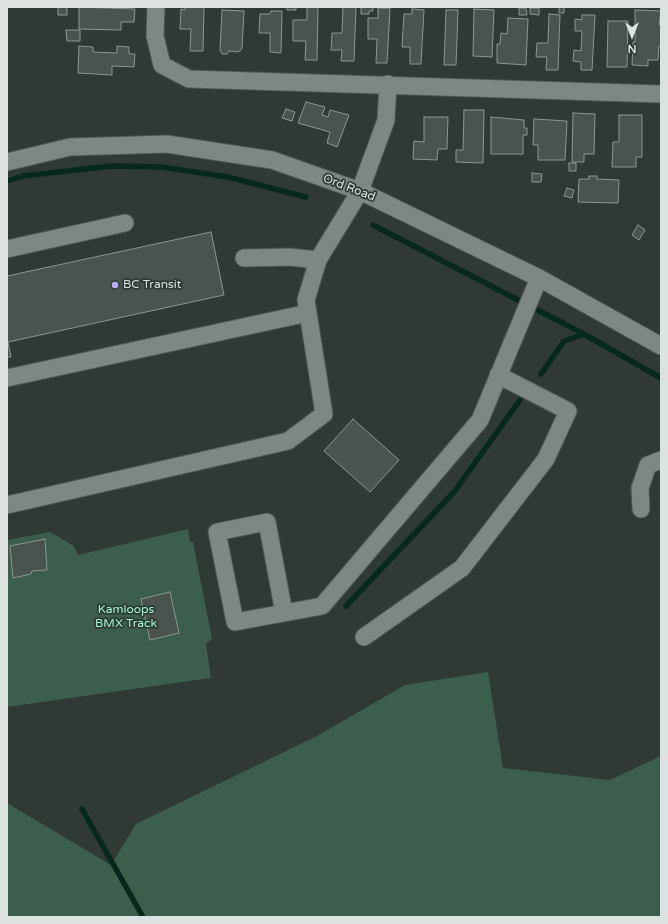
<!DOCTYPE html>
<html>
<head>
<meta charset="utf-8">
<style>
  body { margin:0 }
  #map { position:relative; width:668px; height:924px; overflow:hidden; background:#2f3a34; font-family:"Varela Round",sans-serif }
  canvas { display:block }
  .frame { position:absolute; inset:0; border:8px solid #dce2df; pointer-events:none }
  .north { position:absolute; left:612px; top:16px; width:40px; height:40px; -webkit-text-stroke:3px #2f3a34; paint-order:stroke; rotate:180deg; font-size:11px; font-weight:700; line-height:16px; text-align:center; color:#dce2df }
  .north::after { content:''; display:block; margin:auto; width:14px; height:18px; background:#dce2df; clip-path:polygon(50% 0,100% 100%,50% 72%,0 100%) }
</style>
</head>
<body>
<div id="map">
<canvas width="668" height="924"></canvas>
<div class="frame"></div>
<div class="north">N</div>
</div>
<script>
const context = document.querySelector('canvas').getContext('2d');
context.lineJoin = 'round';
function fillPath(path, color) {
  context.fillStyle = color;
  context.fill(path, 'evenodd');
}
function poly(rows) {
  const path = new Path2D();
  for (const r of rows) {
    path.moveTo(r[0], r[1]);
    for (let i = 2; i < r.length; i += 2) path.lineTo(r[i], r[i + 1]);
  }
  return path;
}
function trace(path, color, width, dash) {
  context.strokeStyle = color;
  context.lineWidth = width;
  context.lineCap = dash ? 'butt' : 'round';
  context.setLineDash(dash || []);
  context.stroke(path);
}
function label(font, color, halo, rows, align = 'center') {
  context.font = font + ' "Varela Round",sans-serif';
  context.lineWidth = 3.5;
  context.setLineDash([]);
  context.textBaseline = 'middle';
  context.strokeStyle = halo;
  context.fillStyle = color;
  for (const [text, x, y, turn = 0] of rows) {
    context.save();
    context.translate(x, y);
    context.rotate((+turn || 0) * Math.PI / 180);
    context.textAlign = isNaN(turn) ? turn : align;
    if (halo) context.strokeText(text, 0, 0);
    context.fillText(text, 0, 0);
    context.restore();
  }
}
fillPath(poly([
  [188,529,190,542,193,542,212,639,206,644,211,678,7,707,7,540,50,532,74,546,78,555],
  [488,672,503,768,610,780,661,756,661,917,7,917,7,803,111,865,136,824,317,736,405,685]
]), '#3c5f4d');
trace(poly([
  [7,181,23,176,112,166,162,167,228,177,306,197],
  [373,225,584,334],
  [541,374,564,341,584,334,661,378],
  [346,606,454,492,520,400],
  [82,809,143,917]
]), '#07291b', 5.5);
const building = poly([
  [58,7,67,7,67,15,58,15,58,7],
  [79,7,135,9,134,22,121,22,121,30,79,29,79,7],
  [185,7,204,7,203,51,190,51,191,29,180,29,181,9,185,10,185,7],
  [287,7,296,7,296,10,287,10,287,7],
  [307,7,318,7,317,60,305,60,306,41,293,41,293,20,307,20,307,7],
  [343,7,356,7,354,61,341,61,342,50,331,50,332,33,342,33,343,7],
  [361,7,373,7,373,11,369,11,369,14,361,14,361,7],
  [559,7,564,7,564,13,559,13,559,7],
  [378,8,390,8,387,63,376,63,377,39,368,39,368,18,378,18,378,8],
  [519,8,526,8,527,15,519,15,519,8],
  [530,8,539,8,539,15,530,14,530,8],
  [412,9,424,10,421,64,410,64,410,47,402,47,404,14,412,14,412,9],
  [474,9,494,10,492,57,473,56,474,9],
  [222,10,244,11,242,49,238,52,229,51,227,54,222,54,220,50,222,10],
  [446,10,458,10,456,65,444,65,446,10],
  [635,10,661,11,659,25,661,25,661,46,659,46,658,60,648,60,648,66,632,65,633,42,635,42,635,10],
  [271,11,282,11,281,53,270,52,270,33,259,33,260,14,270,14,271,11],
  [549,14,560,15,558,70,546,70,547,57,536,57,537,43,548,43,549,14],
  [582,15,595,15,592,70,581,70,581,62,573,61,574,50,581,51,582,31,575,31,575,19,582,20,582,15],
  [508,18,528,19,526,65,497,63,497,44,500,44,501,33,507,34,508,18],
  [608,21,628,21,627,67,607,67,608,21],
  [66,30,80,30,80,41,67,41,66,30],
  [79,46,93,47,93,52,117,53,117,46,129,47,129,54,135,54,134,67,112,66,112,75,78,73,79,46],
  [306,102,325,107,322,115,328,117,330,110,349,115,337,147,327,143,330,132,298,123,306,102],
  [286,109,295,112,292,121,282,118,286,109],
  [464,110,484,110,483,163,456,162,456,150,463,150,464,110],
  [573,113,595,114,594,154,584,154,584,162,572,162,573,113],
  [619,115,642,115,642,157,636,157,636,167,612,167,613,142,619,142,619,115],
  [424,117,448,117,447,149,438,149,437,160,413,159,414,141,424,142,424,117],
  [491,117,524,120,524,128,527,128,527,135,523,135,523,154,491,154,491,117],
  [534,119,567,121,565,160,538,160,538,145,533,145,534,119],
  [569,163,576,163,576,171,569,171,569,163],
  [532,173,542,174,541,182,532,182,532,173],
  [589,176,597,176,597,179,619,180,618,203,578,202,579,179,589,179,589,176],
  [567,188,574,190,572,198,564,196,567,188],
  [638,225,645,230,639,240,632,235,638,225],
  [211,232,224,295,8,342,11,357,7,357,7,276,211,232],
  [353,419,399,460,370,492,324,451,353,419],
  [45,539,47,570,32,571,31,574,13,578,10,546,45,539],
  [170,592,179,633,150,640,141,599,170,592]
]);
fillPath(building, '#49544e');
trace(building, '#8b9790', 1);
const minor = poly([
  [156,7,155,36,162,65,189,79,661,94],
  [7,162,70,147,167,144,272,160,360,191,539,278,661,346],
  [7,249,125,223],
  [244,258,289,257,318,260],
  [7,378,308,313],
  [7,505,288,441,324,414,306,300,318,260,360,191,386,120,388,84],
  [641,509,640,488,648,465,661,460],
  [284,613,267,522,217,532,235,622,322,606,480,420,539,278],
  [364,637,462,568,546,459,568,411,498,375]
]);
trace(minor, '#4e5753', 19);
trace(minor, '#7c8881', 17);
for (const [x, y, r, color] of [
  [115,285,4,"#b9abf7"]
]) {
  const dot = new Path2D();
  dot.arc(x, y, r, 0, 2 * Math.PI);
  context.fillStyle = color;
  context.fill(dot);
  trace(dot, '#2f3a34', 1.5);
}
label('12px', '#dce2df', '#2f3a34', [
  ["Ord Road",349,188,21]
]);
label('12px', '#dce2df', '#2f3a34', [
  ["BC Transit",123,285]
], 'left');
label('12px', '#9efacb', '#2f3a34', [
  ["Kamloops",126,610],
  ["BMX Track",126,624]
]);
</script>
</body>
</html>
